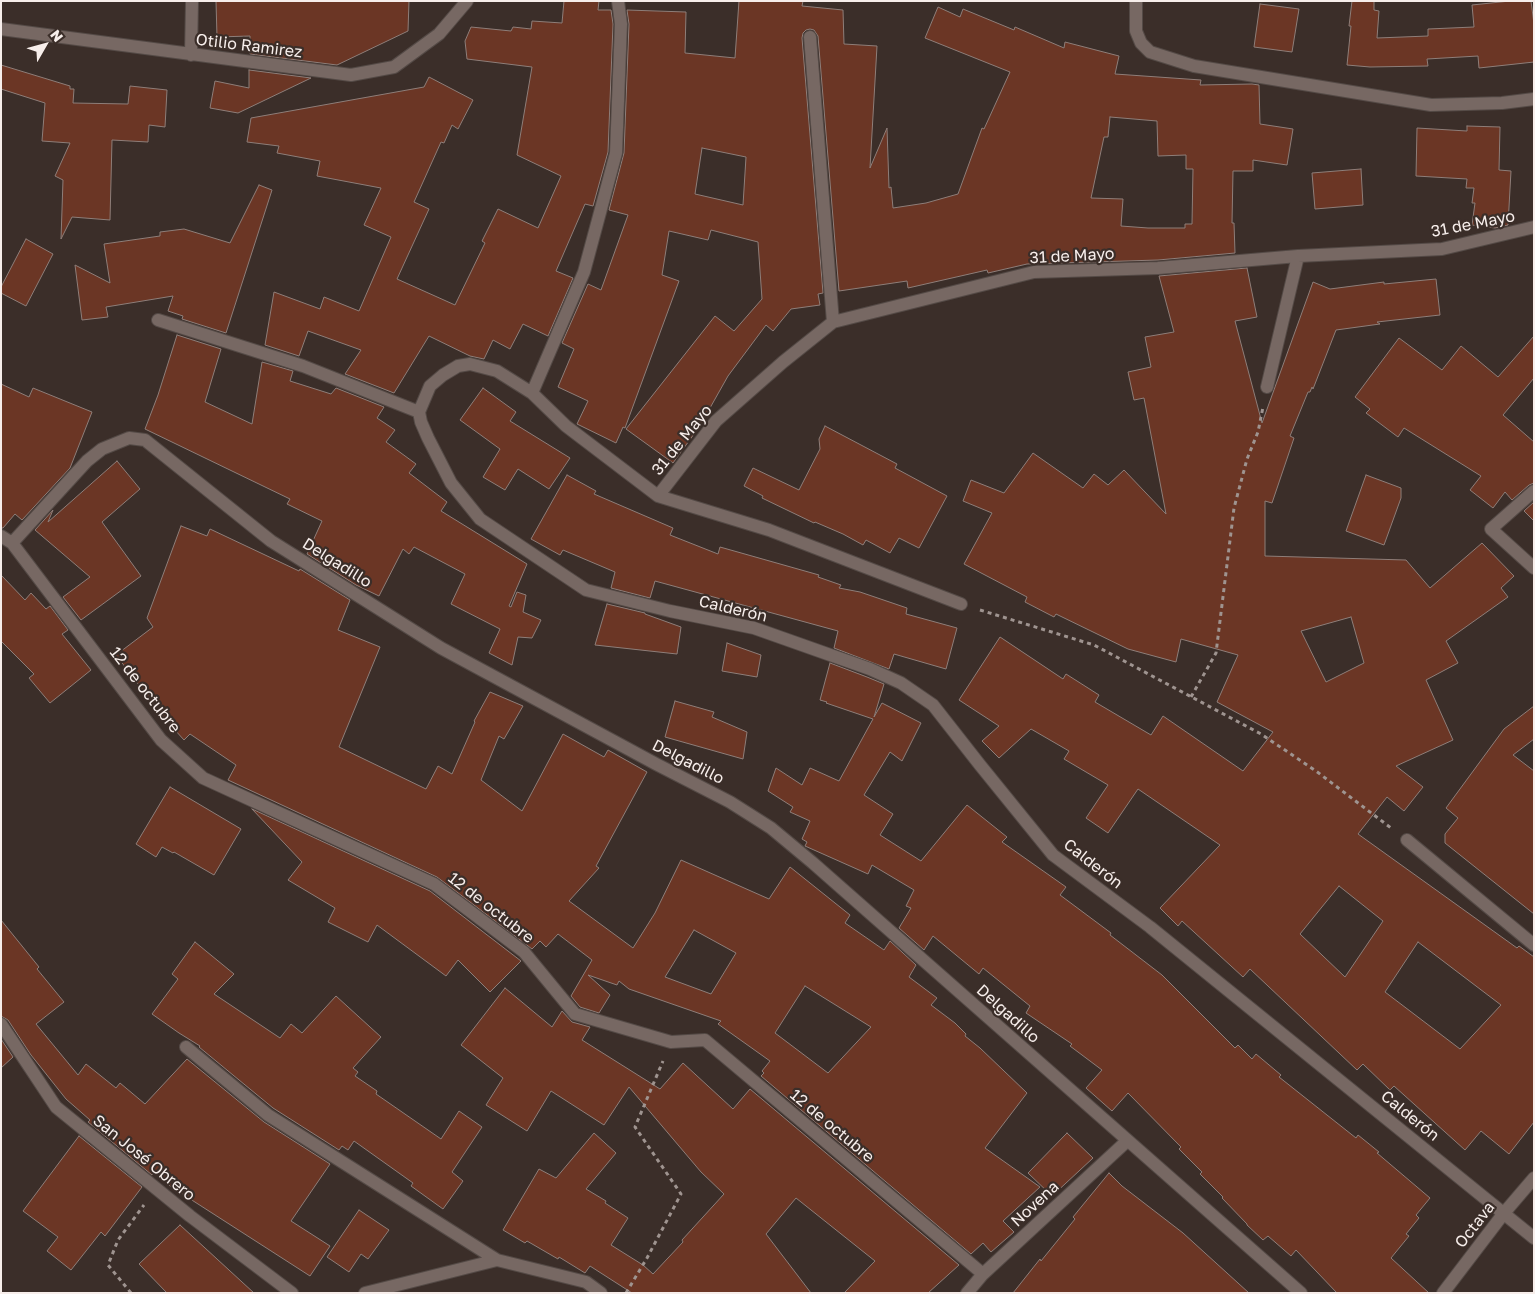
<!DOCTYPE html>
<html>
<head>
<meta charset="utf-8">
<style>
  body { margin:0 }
  #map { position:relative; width:1535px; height:1294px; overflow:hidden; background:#3b2e29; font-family:"Golos Text",sans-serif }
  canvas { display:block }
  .frame { position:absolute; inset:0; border:2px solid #f7eeeb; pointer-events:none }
  .north { position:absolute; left:20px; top:20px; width:50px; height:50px; -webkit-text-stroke:4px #3b2e29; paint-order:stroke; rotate:52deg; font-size:14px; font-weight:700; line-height:20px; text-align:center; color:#f7eeeb }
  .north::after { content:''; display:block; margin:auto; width:18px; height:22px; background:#f7eeeb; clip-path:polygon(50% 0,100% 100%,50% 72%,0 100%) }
</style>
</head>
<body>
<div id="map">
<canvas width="1535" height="1294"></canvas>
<div class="frame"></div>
<div class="north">N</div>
</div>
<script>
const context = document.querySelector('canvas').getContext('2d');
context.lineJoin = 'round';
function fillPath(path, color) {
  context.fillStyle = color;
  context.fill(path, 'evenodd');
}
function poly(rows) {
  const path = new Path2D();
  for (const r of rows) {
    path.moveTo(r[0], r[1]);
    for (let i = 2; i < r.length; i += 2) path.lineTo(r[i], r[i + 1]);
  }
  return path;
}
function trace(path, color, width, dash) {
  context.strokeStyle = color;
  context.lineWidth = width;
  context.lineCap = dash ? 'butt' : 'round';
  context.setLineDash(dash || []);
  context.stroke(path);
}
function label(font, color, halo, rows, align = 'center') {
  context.font = font + ' "Golos Text",sans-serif';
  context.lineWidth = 4.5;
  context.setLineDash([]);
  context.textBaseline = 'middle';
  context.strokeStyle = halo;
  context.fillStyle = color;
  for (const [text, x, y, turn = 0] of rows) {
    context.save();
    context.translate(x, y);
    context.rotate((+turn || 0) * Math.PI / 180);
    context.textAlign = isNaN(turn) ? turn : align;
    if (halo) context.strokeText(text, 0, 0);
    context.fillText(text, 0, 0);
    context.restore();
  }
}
const building = poly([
  [216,1,409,1,408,31,337,65,250,54,250,36,217,37,216,1],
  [564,1,599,1,598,10,611,10,613,24,608,152,593,206,585,204,556,271,573,278,548,336,523,324,510,349,493,340,484,359,470,356,429,336,394,393,345,374,361,350,308,331,299,356,265,345,274,292,320,309,324,297,359,311,391,237,364,225,381,188,317,176,320,161,277,153,279,146,247,142,251,118,424,87,429,77,473,100,458,129,452,125,444,143,441,142,414,202,429,209,397,279,455,305,485,243,482,241,498,209,538,228,561,176,517,155,532,67,467,59,465,41,471,27,511,31,513,27,531,29,532,21,562,23,564,1],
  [739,1,803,1,802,6,843,10,844,44,877,46,870,168,887,128,889,188,891,187,893,208,926,203,958,194,982,128,984,129,1010,72,925,38,938,7,960,17,963,9,1014,30,1015,27,1064,48,1065,42,1119,56,1115,74,1201,80,1200,85,1252,84,1259,85,1260,124,1293,129,1287,165,1253,160,1253,171,1233,171,1232,223,1234,223,1235,253,1158,260,1027,264,988,273,987,270,908,288,907,281,839,291,818,36,814,30,810,29,806,30,803,33,802,38,823,293,818,294,820,305,791,309,773,331,766,325,728,376,706,415,707,416,673,463,626,429,715,316,734,331,762,299,758,242,711,230,708,240,669,231,662,275,679,281,625,428,623,427,616,443,577,424,588,401,558,387,574,349,562,343,588,284,601,290,628,215,609,210,624,153,629,24,627,10,686,12,685,53,735,58,739,1],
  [1110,117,1157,121,1158,156,1186,155,1186,169,1193,169,1192,224,1185,224,1185,228,1148,228,1121,226,1123,199,1091,198,1104,137,1108,137,1110,117],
  [702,148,746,157,743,205,695,194,702,148],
  [1352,1,1374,1,1374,10,1379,11,1377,38,1428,36,1428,29,1474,27,1472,5,1510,1,1531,1,1534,24,1534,62,1479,68,1478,56,1427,59,1428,66,1370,67,1347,65,1351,26,1349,26,1352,1],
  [1260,4,1299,9,1292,52,1254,47,1260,4],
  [1,65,70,86,70,89,74,89,73,103,128,104,130,86,167,90,165,127,149,125,148,142,112,140,110,220,72,217,61,239,63,180,55,176,70,143,42,141,45,103,1,89,1,65],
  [249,70,311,78,238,113,210,108,215,81,249,88,249,70],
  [1467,126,1500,127,1499,170,1511,171,1508,225,1495,228,1472,225,1475,203,1472,203,1474,188,1466,188,1467,179,1416,176,1417,128,1467,131,1467,126],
  [1361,169,1363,205,1315,209,1312,173,1361,169],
  [259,185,272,190,226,333,182,319,183,316,168,311,173,296,106,307,108,317,82,320,75,265,110,283,104,244,160,236,160,232,184,229,230,243,259,185],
  [26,239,53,254,26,306,1,293,1,287,26,239],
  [1247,268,1257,317,1235,321,1262,423,1313,282,1330,289,1384,282,1384,284,1436,279,1440,315,1377,322,1380,324,1336,330,1313,389,1312,387,1310,392,1308,392,1290,436,1294,438,1272,503,1265,501,1265,556,1406,560,1430,588,1482,543,1514,576,1501,588,1508,597,1446,641,1458,663,1426,680,1453,740,1396,766,1423,787,1404,811,1387,797,1358,834,1517,948,1519,946,1534,957,1534,1122,1509,1154,1481,1131,1465,1150,1394,1086,1390,1090,1363,1064,1357,1070,1250,969,1243,977,1182,921,1178,926,1160,908,1220,845,1138,789,1108,833,1086,818,1108,785,1064,759,1069,751,1031,729,999,758,982,741,999,726,959,700,1000,637,1063,679,1066,674,1099,695,1095,702,1151,735,1163,716,1243,771,1273,732,1217,702,1238,655,1181,639,1176,662,1128,649,1056,614,1054,617,1025,602,1027,597,964,564,992,513,963,501,971,480,1004,493,1033,453,1083,488,1094,474,1108,485,1124,470,1166,514,1144,398,1134,400,1128,372,1151,367,1145,337,1174,332,1159,276,1247,268],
  [1351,617,1364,663,1326,682,1301,631,1351,617],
  [1339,886,1383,921,1345,977,1300,934,1339,886],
  [1418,942,1501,1005,1460,1049,1385,992,1418,942],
  [177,335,221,349,205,402,252,424,262,362,293,371,290,381,331,394,336,388,384,407,377,418,395,430,386,442,416,464,409,473,447,502,441,511,527,564,509,606,511,607,517,592,526,595,523,612,541,620,532,638,518,637,512,665,489,653,500,629,451,604,465,574,414,547,409,554,403,549,379,596,356,585,307,554,322,521,287,504,290,499,145,429,158,395,177,335],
  [1534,336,1534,378,1503,415,1534,442,1534,483,1529,485,1512,500,1505,492,1493,508,1470,490,1481,476,1404,428,1398,437,1366,413,1370,409,1355,397,1399,338,1442,370,1461,346,1498,377,1534,336],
  [1,384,29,397,33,388,92,412,70,468,22,520,15,514,3,528,1,528,1,384],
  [483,388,516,412,510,421,570,458,549,489,518,469,505,490,483,477,500,449,460,420,483,388],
  [825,426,897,464,895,468,947,496,919,548,899,538,890,553,866,540,863,545,843,534,815,522,814,523,762,498,763,496,744,486,753,468,799,490,820,449,819,439,825,426],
  [117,461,140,489,102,522,141,576,81,620,63,597,90,577,35,530,53,510,48,522,117,461],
  [567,475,596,491,594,494,673,528,670,535,718,554,720,547,819,575,818,577,841,585,839,588,860,592,907,608,906,614,957,628,946,669,894,654,889,669,834,648,838,631,655,581,650,598,611,588,615,572,563,550,560,555,531,539,567,475],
  [1366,475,1401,488,1401,498,1384,545,1346,531,1366,475],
  [1534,502,1534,521,1524,511,1534,502],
  [181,526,207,536,210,529,299,571,300,569,350,600,338,630,380,647,339,747,426,789,438,766,452,774,475,722,474,721,490,692,523,706,504,739,499,736,481,780,522,811,563,734,604,757,608,750,647,772,596,866,599,868,569,901,633,948,655,913,681,860,769,899,790,867,850,915,845,923,884,950,890,941,916,965,909,977,937,998,931,1005,955,1023,966,1034,965,1036,980,1048,1027,1093,985,1148,1040,1187,1003,1221,1014,1232,991,1252,983,1243,971,1254,761,1076,764,1073,762,1071,770,1061,718,1024,721,1021,629,989,619,981,617,985,588,975,610,995,599,1013,580,1007,571,996,592,960,558,934,546,947,540,941,532,949,437,877,228,780,236,765,190,734,184,740,165,719,116,655,153,627,147,618,181,526],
  [694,930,736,953,711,994,665,977,694,930],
  [805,986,871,1027,828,1073,775,1033,805,986],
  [1,575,25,600,31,593,46,609,50,606,68,630,62,634,91,670,50,703,29,678,34,674,1,641,1,575],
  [607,604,645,613,645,614,681,627,677,654,595,645,607,604],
  [727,643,761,655,757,677,722,671,727,643],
  [830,663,867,677,884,684,874,717,882,703,921,723,902,761,890,752,864,795,893,814,880,835,921,861,967,805,1007,837,1002,842,1066,887,1060,895,1111,933,1110,935,1162,975,1235,1048,1238,1045,1252,1059,1256,1054,1281,1075,1279,1077,1356,1138,1358,1135,1379,1152,1377,1153,1430,1198,1416,1215,1419,1218,1406,1234,1409,1236,1391,1258,1429,1293,1337,1293,1296,1250,1291,1256,1268,1236,1263,1240,1247,1225,1247,1224,1222,1198,1223,1197,1200,1174,1202,1172,1179,1149,1181,1147,1128,1093,1112,1111,1086,1088,1102,1070,1070,1046,1072,1044,1026,1013,1030,1006,983,968,979,974,933,936,924,950,899,928,911,908,906,906,914,890,872,865,868,874,805,846,807,842,802,839,810,821,790,812,793,807,768,791,776,768,802,785,810,768,839,781,873,719,826,703,827,702,820,700,830,663],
  [675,701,714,712,712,717,747,732,743,759,665,737,675,701],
  [1534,706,1534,739,1513,755,1534,771,1534,914,1445,843,1445,834,1458,818,1446,808,1504,729,1534,706],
  [170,787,241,829,214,875,174,852,173,853,162,847,156,857,136,844,170,787],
  [252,809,430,891,521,961,490,992,458,960,446,976,377,925,368,942,328,922,335,908,288,880,302,862,252,809],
  [1,920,39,967,37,969,64,1002,36,1024,78,1075,86,1064,116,1088,120,1083,145,1104,187,1059,264,1122,330,1164,291,1221,330,1246,310,1276,170,1186,155,1172,152,1175,88,1122,90,1120,66,1099,31,1055,8,1020,1,1016,1,920],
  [195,942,234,974,214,994,280,1038,291,1024,302,1033,336,996,381,1037,353,1068,358,1072,355,1076,377,1091,376,1094,441,1139,459,1111,482,1127,452,1172,463,1181,443,1209,411,1186,413,1183,354,1141,348,1150,342,1146,339,1150,273,1108,199,1047,200,1046,179,1033,152,1014,178,979,172,974,195,942],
  [505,988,552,1027,562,1011,572,1022,590,1027,582,1040,660,1089,683,1063,733,1109,750,1089,959,1265,928,1293,844,1293,875,1261,796,1198,766,1234,811,1293,632,1293,590,1266,585,1273,559,1257,558,1259,527,1241,525,1243,503,1230,539,1169,556,1178,594,1133,616,1153,586,1189,606,1201,605,1203,628,1218,611,1245,643,1265,653,1274,683,1242,682,1240,724,1194,701,1172,629,1087,604,1125,551,1091,527,1131,486,1105,503,1078,461,1045,505,988],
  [1,1039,13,1057,1,1068,1,1039],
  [1067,1133,1093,1158,1052,1196,1028,1173,1067,1133],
  [79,1136,142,1187,105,1236,101,1232,71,1270,47,1251,58,1237,23,1211,79,1136],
  [1109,1173,1122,1186,1183,1233,1249,1293,1013,1293,1040,1259,1041,1261,1075,1219,1073,1217,1109,1173],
  [359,1210,389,1230,368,1259,361,1254,349,1272,327,1257,359,1210],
  [180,1225,254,1293,167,1293,139,1264,180,1225]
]);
fillPath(building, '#6b3625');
trace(building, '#8e7e79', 1);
const minor = poly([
  [1136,1,1136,31,1141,43,1150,52,1194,66,1431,105,1502,103,1534,99],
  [1,29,351,75,394,67,439,34,467,1],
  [810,37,833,322],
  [191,55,192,1],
  [158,320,303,366,419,412],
  [1267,387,1298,256],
  [532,393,584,272,616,153,621,24,618,1],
  [1534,491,1491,529,1534,568],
  [658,496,716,421,783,362,833,322,1034,272,1158,268,1298,256,1442,249,1534,227],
  [1,536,12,543,161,740,203,778,434,884,524,952,575,1014,671,1042,705,1040,983,1274],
  [12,543,87,461,102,449,129,438,145,440,271,541,441,648,656,764,730,802,771,828,813,863,1301,1293],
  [961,604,769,530,658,496,566,426,532,393,497,371,470,364,458,366,443,375,430,386,419,412,421,422,428,438,451,483,480,519,586,590,670,611,754,628,870,669,901,683,933,705,980,765,1053,855,1150,927,1534,1238],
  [1407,840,1534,945],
  [1,1024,56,1107,190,1216,292,1293],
  [186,1047,268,1115,497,1260],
  [365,1293,497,1260,586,1282,601,1293],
  [967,1293,983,1274,1127,1141],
  [1443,1293,1504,1213,1534,1178]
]);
trace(minor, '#544a46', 14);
trace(poly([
  [980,610,1094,645,1261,734,1316,771,1391,828],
  [1191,697,1216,653,1234,508,1247,459,1258,432,1263,407],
  [131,1293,108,1265,118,1240,144,1205],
  [626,1293,647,1258,681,1194,635,1127,663,1061]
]), '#9f9490', 3, [4, 4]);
trace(minor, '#776863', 12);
label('16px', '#f7eeeb', '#3b2e29', [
  ["Otilio Ramirez",249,46,7],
  ["31 de Mayo",1473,224,-11],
  ["31 de Mayo",1072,256,-3],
  ["31 de Mayo",682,440,-51],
  ["Delgadillo",337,563,32],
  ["Calderón",733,609,13],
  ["12 de octubre",145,690,52],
  ["Delgadillo",688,762,27],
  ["Calderón",1093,864,38],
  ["12 de octubre",491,908,38],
  ["Delgadillo",1008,1014,42],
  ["Calderón",1410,1116,39],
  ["12 de octubre",832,1126,40],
  ["San José Obrero",144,1158,39],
  ["Novena",1035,1204,-43],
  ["Octava",1475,1225,-52]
]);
</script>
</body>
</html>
